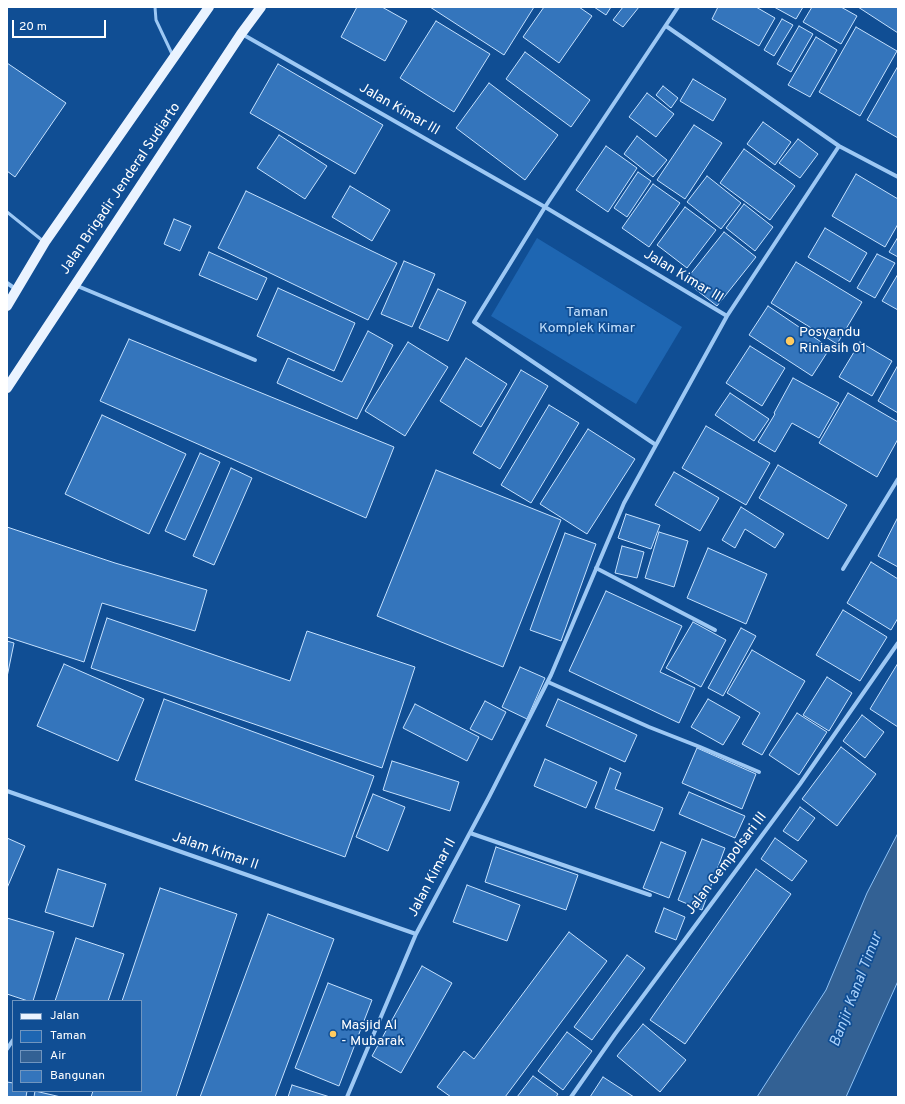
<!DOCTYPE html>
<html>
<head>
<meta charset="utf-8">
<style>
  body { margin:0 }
  #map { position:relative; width:905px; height:1104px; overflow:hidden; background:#104e94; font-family:Overpass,sans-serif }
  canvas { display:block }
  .frame { position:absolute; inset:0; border:8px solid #fff; pointer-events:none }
  .legend { position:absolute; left:12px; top:1000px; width:130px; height:92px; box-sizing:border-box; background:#104e94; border:1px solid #7095bf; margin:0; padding:5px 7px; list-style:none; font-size:12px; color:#fff }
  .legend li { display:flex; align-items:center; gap:8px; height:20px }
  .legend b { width:20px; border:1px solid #7095bf }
  .scale { position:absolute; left:12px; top:20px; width:94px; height:18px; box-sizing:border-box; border:2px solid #fff; border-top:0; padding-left:5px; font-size:12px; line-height:14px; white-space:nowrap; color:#fff; -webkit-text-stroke:3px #104e94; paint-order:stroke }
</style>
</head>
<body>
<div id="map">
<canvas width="905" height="1104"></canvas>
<div class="frame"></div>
<ul class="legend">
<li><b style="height:5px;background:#eaf3ff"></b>Jalan</li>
<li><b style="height:11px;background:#1e66b2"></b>Taman</li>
<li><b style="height:11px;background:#336194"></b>Air</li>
<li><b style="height:11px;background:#3475bc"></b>Bangunan</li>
</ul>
<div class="scale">20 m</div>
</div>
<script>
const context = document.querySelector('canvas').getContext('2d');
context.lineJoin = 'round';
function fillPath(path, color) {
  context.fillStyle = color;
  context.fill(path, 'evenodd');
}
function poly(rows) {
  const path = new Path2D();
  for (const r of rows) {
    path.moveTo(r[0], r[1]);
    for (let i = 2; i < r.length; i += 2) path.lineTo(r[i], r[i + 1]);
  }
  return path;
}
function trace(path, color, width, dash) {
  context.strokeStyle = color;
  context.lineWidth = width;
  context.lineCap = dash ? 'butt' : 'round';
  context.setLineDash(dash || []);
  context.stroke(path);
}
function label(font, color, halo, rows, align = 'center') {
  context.font = font + ' Overpass,sans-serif';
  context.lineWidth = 3.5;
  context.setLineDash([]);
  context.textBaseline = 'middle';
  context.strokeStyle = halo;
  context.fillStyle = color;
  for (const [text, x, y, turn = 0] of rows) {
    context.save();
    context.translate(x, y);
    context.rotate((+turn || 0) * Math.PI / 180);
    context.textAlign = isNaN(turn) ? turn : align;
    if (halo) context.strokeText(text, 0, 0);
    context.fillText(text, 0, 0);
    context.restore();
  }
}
fillPath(poly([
  [537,238,682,327,636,404,491,316]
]), '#1e66b2');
const water = poly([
  [898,833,898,981,846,1097,757,1097,826,990,867,893,898,833]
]);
fillPath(water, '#336194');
trace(water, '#8fc3f7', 1);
const building = poly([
  [357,7,382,7,407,21,385,61,341,37,357,7],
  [430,7,534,7,504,55,430,7],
  [544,7,579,7,592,16,559,63,523,37,544,7],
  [594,7,611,7,606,15,594,7],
  [623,7,639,7,623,27,613,20,623,7],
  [718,7,756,7,775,18,759,46,712,19,718,7],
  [774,7,803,7,796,19,774,7],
  [812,7,841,7,857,16,841,44,803,22,812,7],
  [858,7,898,7,898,33,858,7],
  [782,19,793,25,774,56,764,50,782,19],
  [436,21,490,54,454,112,400,78,436,21],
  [799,26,813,34,791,72,777,64,799,26],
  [856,27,897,51,860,116,819,92,856,27],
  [816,37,837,50,810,97,788,85,816,37],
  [525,52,590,100,571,127,506,79,525,52],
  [7,63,66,103,15,177,7,171,7,63],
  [278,64,383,125,355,174,250,113,278,64],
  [898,66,898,138,867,120,898,66],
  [693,79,726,99,713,121,680,101,693,79],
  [489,83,558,135,525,180,456,128,489,83],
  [663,86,678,98,671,108,656,95,663,86],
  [647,93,674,114,656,137,629,117,647,93],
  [763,122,791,142,775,165,747,144,763,122],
  [694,125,722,143,685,199,657,180,694,125],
  [279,135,327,166,305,199,257,168,279,135],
  [637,136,667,160,653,177,624,154,637,136],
  [798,139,818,154,800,178,779,163,798,139],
  [606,146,637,168,608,212,576,190,606,146],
  [744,149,795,186,770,220,720,183,744,149],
  [638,172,651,181,627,217,614,208,638,172],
  [856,174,898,199,898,224,885,247,832,216,856,174],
  [707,176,741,203,721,229,687,202,707,176],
  [653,184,680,203,649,247,622,228,653,184],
  [350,186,390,210,372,241,332,217,350,186],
  [246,191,397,263,368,320,218,248,246,191],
  [744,204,773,227,755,251,726,228,744,204],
  [685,207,716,230,687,268,657,245,685,207],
  [174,219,191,226,180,251,164,244,174,219],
  [825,228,867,253,850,282,808,257,825,228],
  [724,232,756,257,717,306,685,281,724,232],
  [898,237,898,257,889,252,898,237],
  [209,252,267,278,257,300,199,275,209,252],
  [877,254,895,263,875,298,857,288,877,254],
  [404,261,435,274,412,327,381,314,404,261],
  [796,262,862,302,837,344,771,303,796,262],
  [898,274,898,310,882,301,898,274],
  [278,288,355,323,334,371,257,336,278,288],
  [438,289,466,302,448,341,419,328,438,289],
  [768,306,830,348,812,376,749,335,768,306],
  [368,331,393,345,357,419,277,383,288,358,342,382,368,331],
  [129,339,394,447,366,518,100,401,129,339],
  [408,342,448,367,405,436,365,411,408,342],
  [860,342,892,361,872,396,839,377,860,342],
  [750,346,785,368,762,406,726,383,750,346],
  [466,358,507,384,481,427,440,401,466,358],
  [898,365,898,413,878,401,898,365],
  [521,370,548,386,500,469,473,453,521,370],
  [793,378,839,403,819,438,792,423,775,452,758,442,775,414,774,413,793,378],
  [730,393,769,419,754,441,715,415,730,393],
  [848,393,898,422,898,439,877,477,819,443,848,393],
  [549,405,579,423,531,503,501,485,549,405],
  [102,415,186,454,149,534,65,494,102,415],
  [706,426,770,463,746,505,682,468,706,426],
  [588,429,635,459,587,534,540,504,588,429],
  [200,453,220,462,185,540,165,531,200,453],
  [778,465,847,505,828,539,759,498,778,465],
  [231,468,252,478,214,565,193,556,231,468],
  [436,470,561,520,503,667,377,616,436,470],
  [674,472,719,498,700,531,655,505,674,472],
  [741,507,784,534,775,548,745,529,735,548,722,540,741,507],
  [626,514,660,525,651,549,618,538,626,514],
  [898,517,898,567,878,556,898,517],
  [7,527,115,563,207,590,195,631,102,603,84,662,7,637,7,527],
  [659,532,688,541,674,587,645,578,659,532],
  [565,533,596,544,561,641,530,630,565,533],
  [622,546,644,552,637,578,615,573,622,546],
  [708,548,767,574,746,624,687,598,708,548],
  [871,562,898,579,898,618,891,630,847,603,871,562],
  [606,591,682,626,660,672,695,688,679,723,569,671,606,591],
  [843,610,887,637,860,681,816,655,843,610],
  [107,618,290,681,307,631,415,667,382,768,91,668,107,618],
  [693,622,726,640,701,687,666,668,693,622],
  [741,628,756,636,723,696,708,688,741,628],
  [7,641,14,643,7,677,7,641],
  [752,650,805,681,762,755,742,744,760,713,727,693,752,650],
  [898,663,898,727,870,709,898,663],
  [64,664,144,699,118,761,37,726,64,664],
  [520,667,545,678,527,719,502,707,520,667],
  [827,677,852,693,829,731,803,715,827,677],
  [164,699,374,776,345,857,135,780,164,699],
  [558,699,637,735,625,762,546,726,558,699],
  [708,699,740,717,723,745,691,727,708,699],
  [485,701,506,712,492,740,470,729,485,701],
  [415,704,479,737,467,761,403,728,415,704],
  [797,713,827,732,799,775,769,755,797,713],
  [862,715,884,732,865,758,843,741,862,715],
  [841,747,876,774,837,826,802,799,841,747],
  [697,748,756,774,742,809,682,783,697,748],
  [545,759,597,782,586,808,534,786,545,759],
  [392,761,459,782,450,811,383,790,392,761],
  [610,768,621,773,615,789,663,808,654,831,595,808,610,768],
  [689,792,745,816,735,838,679,814,689,792],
  [373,794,405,807,388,851,356,837,373,794],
  [800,807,815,818,798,841,783,831,800,807],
  [7,838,25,846,7,888,7,838],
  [775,838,807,861,792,881,761,859,775,838],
  [702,839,725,848,702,910,678,900,702,839],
  [661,842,686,852,669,898,643,888,661,842],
  [496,847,578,875,566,910,485,882,496,847],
  [58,869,106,884,93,927,45,912,58,869],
  [756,869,791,894,685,1044,650,1020,756,869],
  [467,885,520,905,507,941,453,922,467,885],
  [160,888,237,914,176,1097,91,1097,93,1091,141,1091,141,1001,122,1001,160,888],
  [664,908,685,917,676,940,655,932,664,908],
  [268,914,334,939,275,1097,200,1097,268,914],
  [7,918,54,932,33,1001,28,1001,7,994,7,918],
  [569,932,607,961,505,1097,451,1097,437,1087,464,1051,474,1059,569,932],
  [76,938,124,954,108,1001,55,1001,76,938],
  [627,955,645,968,592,1040,574,1027,627,955],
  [422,966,452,983,401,1073,372,1056,422,966],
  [328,983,372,1000,339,1086,295,1068,328,983],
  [643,1024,686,1060,660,1092,617,1056,643,1024],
  [567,1032,592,1051,563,1090,538,1071,567,1032],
  [533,1076,558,1094,556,1097,517,1097,533,1076],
  [603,1077,634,1097,590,1097,603,1077],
  [7,1082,13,1083,13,1091,27,1091,26,1097,7,1097,7,1082],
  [292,1085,330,1097,288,1097,292,1085],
  [35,1091,61,1097,34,1097,35,1091]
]);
fillPath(building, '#3475bc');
trace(building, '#c5e1fe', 1);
trace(poly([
  [155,7,156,20,173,56],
  [7,212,43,241]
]), '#9dc8f4', 3);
trace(poly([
  [666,26,839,146,898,177],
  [242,34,545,207,727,316],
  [7,283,17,290],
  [75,285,255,360],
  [656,445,474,322,545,207,678,7],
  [596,568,715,630],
  [843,569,898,479],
  [548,682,649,727,700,747,759,772],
  [7,791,416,934],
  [470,833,650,895],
  [7,1049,13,1040],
  [347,1097,416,934,489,797,551,675,624,503,727,316,839,146],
  [571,1097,615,1034,800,784,898,643]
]), '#9dc8f4', 4);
trace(poly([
  [7,306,45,242,209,7],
  [7,388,241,34,261,7]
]), '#eaf3ff', 10);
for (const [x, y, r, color] of [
  [790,341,5,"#ffcb60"],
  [333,1034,4,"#ffcb60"]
]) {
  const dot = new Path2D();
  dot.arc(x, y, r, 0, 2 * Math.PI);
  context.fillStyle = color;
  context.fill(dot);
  trace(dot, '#104e94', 1.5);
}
label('14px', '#fff', '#104e94', [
  ["Jalan Kimar III",399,110,30],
  ["Jalan Brigadir Jenderal Sudiarto",121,189,-56],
  ["Jalan Kimar III",683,277,31],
  ["Jalam Kimar II",215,852,19],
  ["Jalan Gempolsari III",727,864,-53],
  ["Jalan Kimar II",433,878,-62]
]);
label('14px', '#c5e1fe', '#104e94', [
  ["Taman",587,313],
  ["Komplek Kimar",587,329]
]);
label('14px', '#fff', '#104e94', [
  ["Posyandu",799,333],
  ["Riniasih 01",799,349],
  ["Masjid Al",341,1026],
  ["- Mubarak",341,1042]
], 'left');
label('italic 15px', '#a9d1fb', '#104e94', [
  ["Banjir Kanal Timur",857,990,-69]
]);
</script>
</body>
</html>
